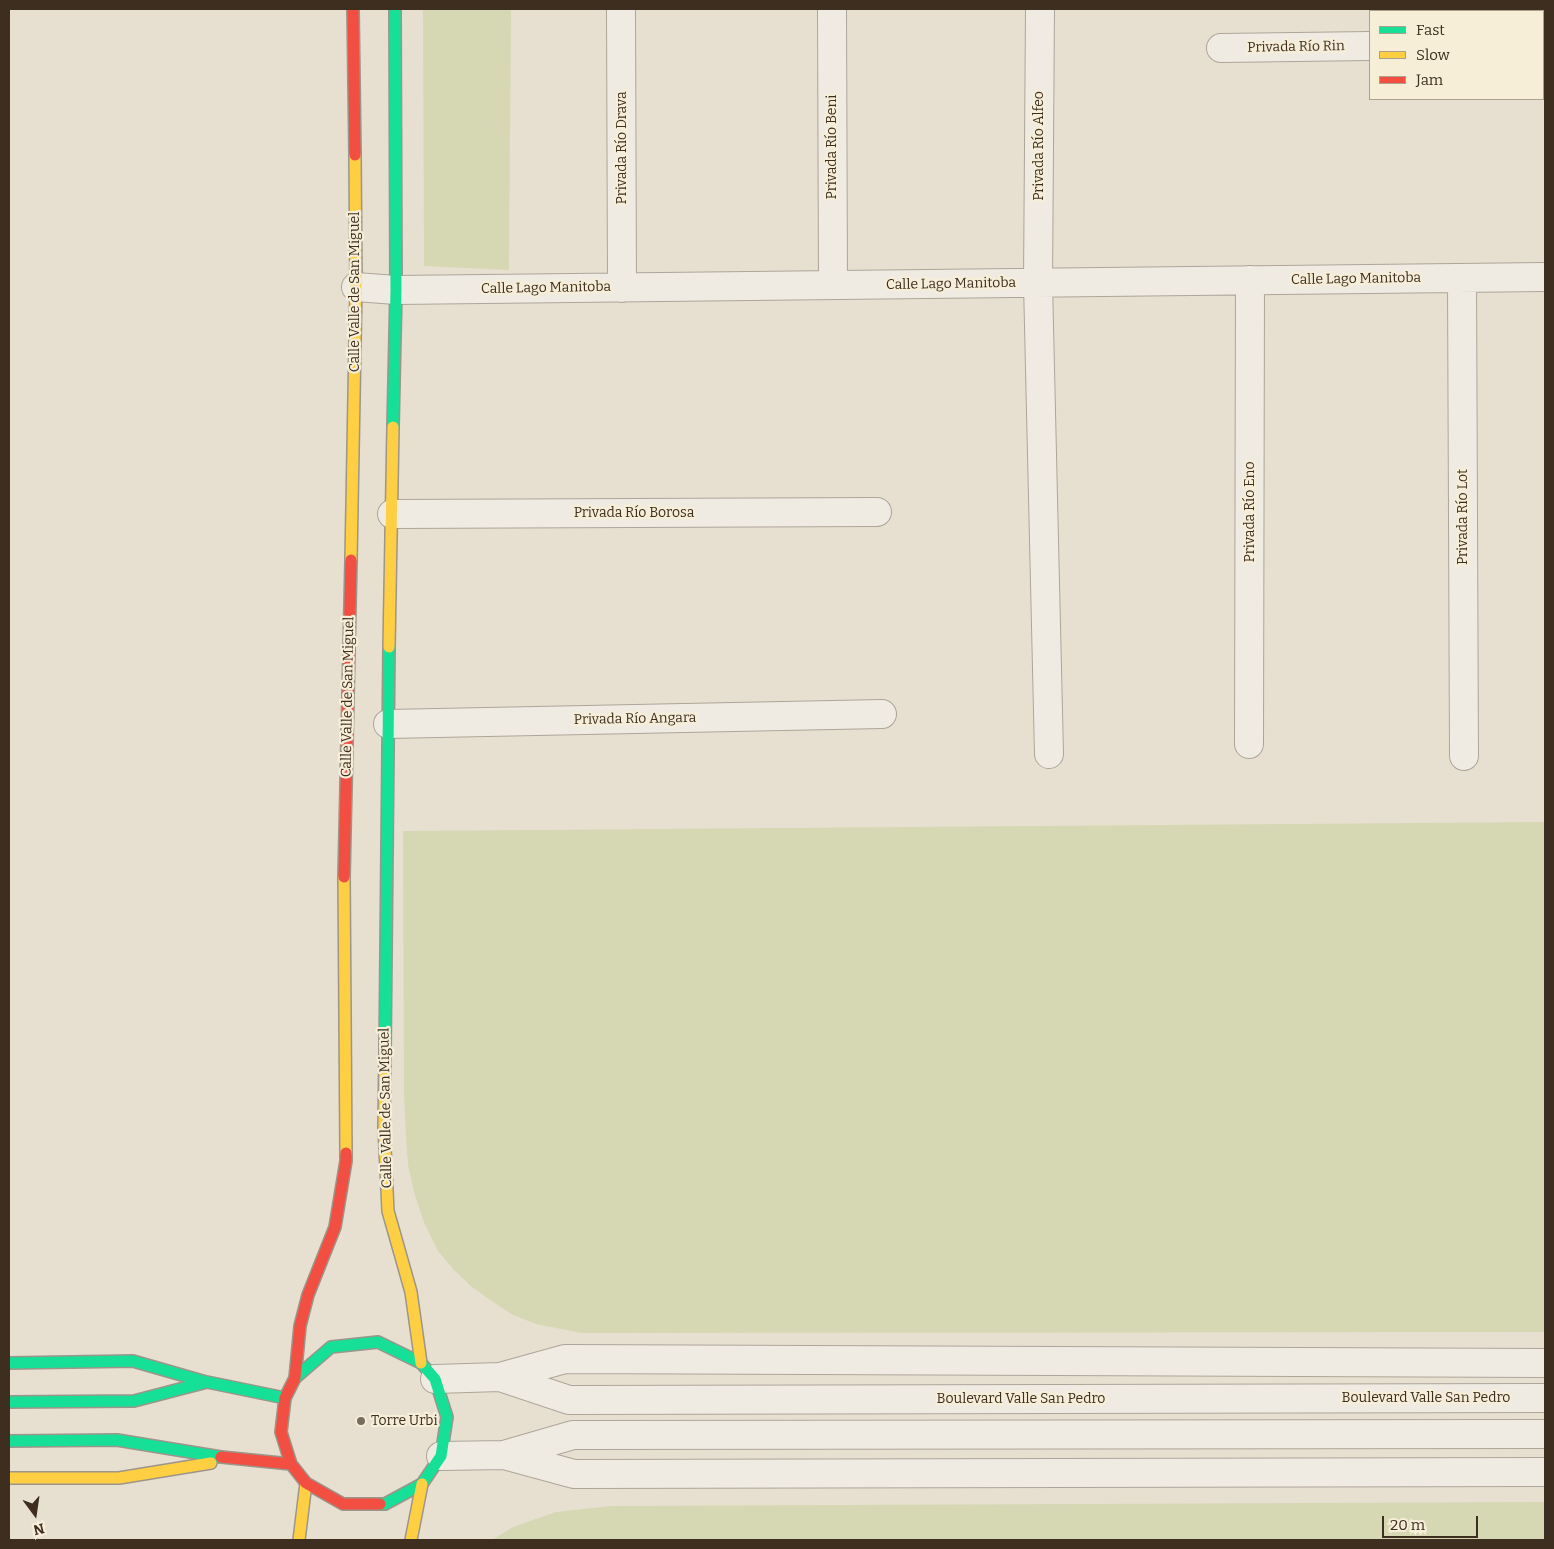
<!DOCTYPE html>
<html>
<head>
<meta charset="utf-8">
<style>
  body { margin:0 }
  #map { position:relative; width:1554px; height:1549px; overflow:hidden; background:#e7e0d1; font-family:Bitter,serif }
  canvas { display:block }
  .frame { position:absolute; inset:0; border:10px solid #3d2e20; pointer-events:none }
  .legend { position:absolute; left:1369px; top:10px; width:175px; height:90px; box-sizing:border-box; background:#f7eed8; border:1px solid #ada18e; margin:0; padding:6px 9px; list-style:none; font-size:15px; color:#3d2e20 }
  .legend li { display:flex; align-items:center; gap:10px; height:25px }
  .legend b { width:25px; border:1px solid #ada18e }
  .north { position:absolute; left:10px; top:1489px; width:50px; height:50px; -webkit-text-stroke:4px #f7eed8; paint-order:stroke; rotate:166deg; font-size:14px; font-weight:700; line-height:20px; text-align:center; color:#3d2e20 }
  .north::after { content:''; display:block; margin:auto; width:18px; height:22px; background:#3d2e20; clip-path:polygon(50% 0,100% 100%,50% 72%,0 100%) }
  .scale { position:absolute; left:1382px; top:1516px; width:96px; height:22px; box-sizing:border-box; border:2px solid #3d2e20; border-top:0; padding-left:6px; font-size:15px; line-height:18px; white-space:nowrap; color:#3d2e20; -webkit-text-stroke:4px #f7eed8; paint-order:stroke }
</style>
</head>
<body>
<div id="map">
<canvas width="1554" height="1549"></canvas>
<div class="frame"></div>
<ul class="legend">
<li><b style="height:6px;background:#16e098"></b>Fast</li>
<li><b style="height:6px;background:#ffcf43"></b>Slow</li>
<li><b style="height:6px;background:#f24e42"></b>Jam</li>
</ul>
<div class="north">N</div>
<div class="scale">20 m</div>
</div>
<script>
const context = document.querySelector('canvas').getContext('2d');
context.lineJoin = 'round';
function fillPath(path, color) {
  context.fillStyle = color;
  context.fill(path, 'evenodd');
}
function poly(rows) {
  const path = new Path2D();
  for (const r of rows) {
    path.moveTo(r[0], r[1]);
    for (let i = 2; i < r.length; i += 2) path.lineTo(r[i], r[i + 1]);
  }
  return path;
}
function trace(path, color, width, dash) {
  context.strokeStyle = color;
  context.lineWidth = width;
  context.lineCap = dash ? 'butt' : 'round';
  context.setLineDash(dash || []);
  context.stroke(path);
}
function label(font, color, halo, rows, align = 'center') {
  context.font = font + ' Bitter,serif';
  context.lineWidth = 4.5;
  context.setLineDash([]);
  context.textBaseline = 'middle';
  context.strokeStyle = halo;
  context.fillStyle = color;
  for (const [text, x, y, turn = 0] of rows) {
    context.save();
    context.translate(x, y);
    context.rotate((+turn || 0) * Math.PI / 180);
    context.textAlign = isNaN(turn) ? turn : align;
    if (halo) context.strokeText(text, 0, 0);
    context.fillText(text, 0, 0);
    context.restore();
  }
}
fillPath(poly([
  [423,9,511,9,509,270,424,266],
  [1545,822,1545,1332,581,1333,536,1324,513,1315,493,1302,472,1287,454,1270,438,1251,425,1225,415,1196,408,1165,406,1138,404,1093,403,831],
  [1545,1502,1545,1540,492,1540,513,1527,556,1512,611,1506]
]), '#d6d7b3');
const street = poly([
  [621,9,622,288],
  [832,9,833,285],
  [1040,9,1038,283,1049,754],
  [1543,43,1545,43],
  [1221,48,1370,46],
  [1462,278,1464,756],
  [356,287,396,290,1545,277],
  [392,514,877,512],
  [388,724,882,714],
  [1249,744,1250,280],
  [500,1377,565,1359,1545,1363],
  [435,1379,500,1377,569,1400,1545,1398],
  [504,1455,574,1474,1545,1472],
  [441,1456,504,1455,573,1435,1545,1434]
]);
const fast = poly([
  [393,427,396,290,395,9],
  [385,1053,389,647],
  [9,1363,133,1361,206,1382],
  [295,1378,331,1347,378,1342,421,1363,435,1379,447,1417,441,1456,422,1484,385,1504,380,1504],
  [9,1402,134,1401,207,1382,285,1398],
  [9,1441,117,1440,221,1457]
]);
const slow = poly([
  [351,560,356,287,355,155],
  [389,647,393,427],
  [344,877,346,1153],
  [385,1053,384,1127,388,1211,411,1292,421,1363],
  [9,1478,119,1478,211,1463],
  [299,1540,306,1483],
  [411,1540,422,1484]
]);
const jam = poly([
  [353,9,355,155],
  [344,877,351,560],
  [346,1153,346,1161,335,1227,308,1295,300,1326,295,1378,285,1398,281,1432,291,1464,306,1483,343,1504,380,1504],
  [221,1457,291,1464]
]);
trace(street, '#ada599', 30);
trace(fast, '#9c958a', 14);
trace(slow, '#9c958a', 14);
trace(jam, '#9c958a', 14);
trace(street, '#efebe3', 28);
trace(fast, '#16e098', 11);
trace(slow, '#ffcf43', 11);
trace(jam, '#f24e42', 11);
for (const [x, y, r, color] of [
  [361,1421,5,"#786c5e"]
]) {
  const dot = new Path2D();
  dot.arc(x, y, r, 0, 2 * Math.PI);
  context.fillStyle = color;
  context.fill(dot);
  trace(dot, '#f7eed8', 2);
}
label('14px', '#3d2e20', '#f7eed8', [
  ["Privada Río Rin",1296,47,-1],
  ["Privada Río Alfeo",1039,146,-90],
  ["Privada Río Beni",832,147,-90],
  ["Privada Río Drava",622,148,-90],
  ["Calle Lago Manitoba",1356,279,-1],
  ["Calle Lago Manitoba",951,284,-1],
  ["Calle Lago Manitoba",546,288,-1],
  ["Calle Valle de San Miguel",355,292,-90],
  ["Privada Río Eno",1250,512,-90],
  ["Privada Río Borosa",634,513],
  ["Privada Río Lot",1463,517,-90],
  ["Calle Valle de San Miguel",348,697,-89],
  ["Privada Río Angara",635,719,-1],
  ["Calle Valle de San Miguel",386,1108,-91],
  ["Boulevard Valle San Pedro",1426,1398],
  ["Boulevard Valle San Pedro",1021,1399]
]);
label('14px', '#3d2e20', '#f7eed8', [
  ["Torre Urbi",371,1421]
], 'left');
</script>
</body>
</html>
